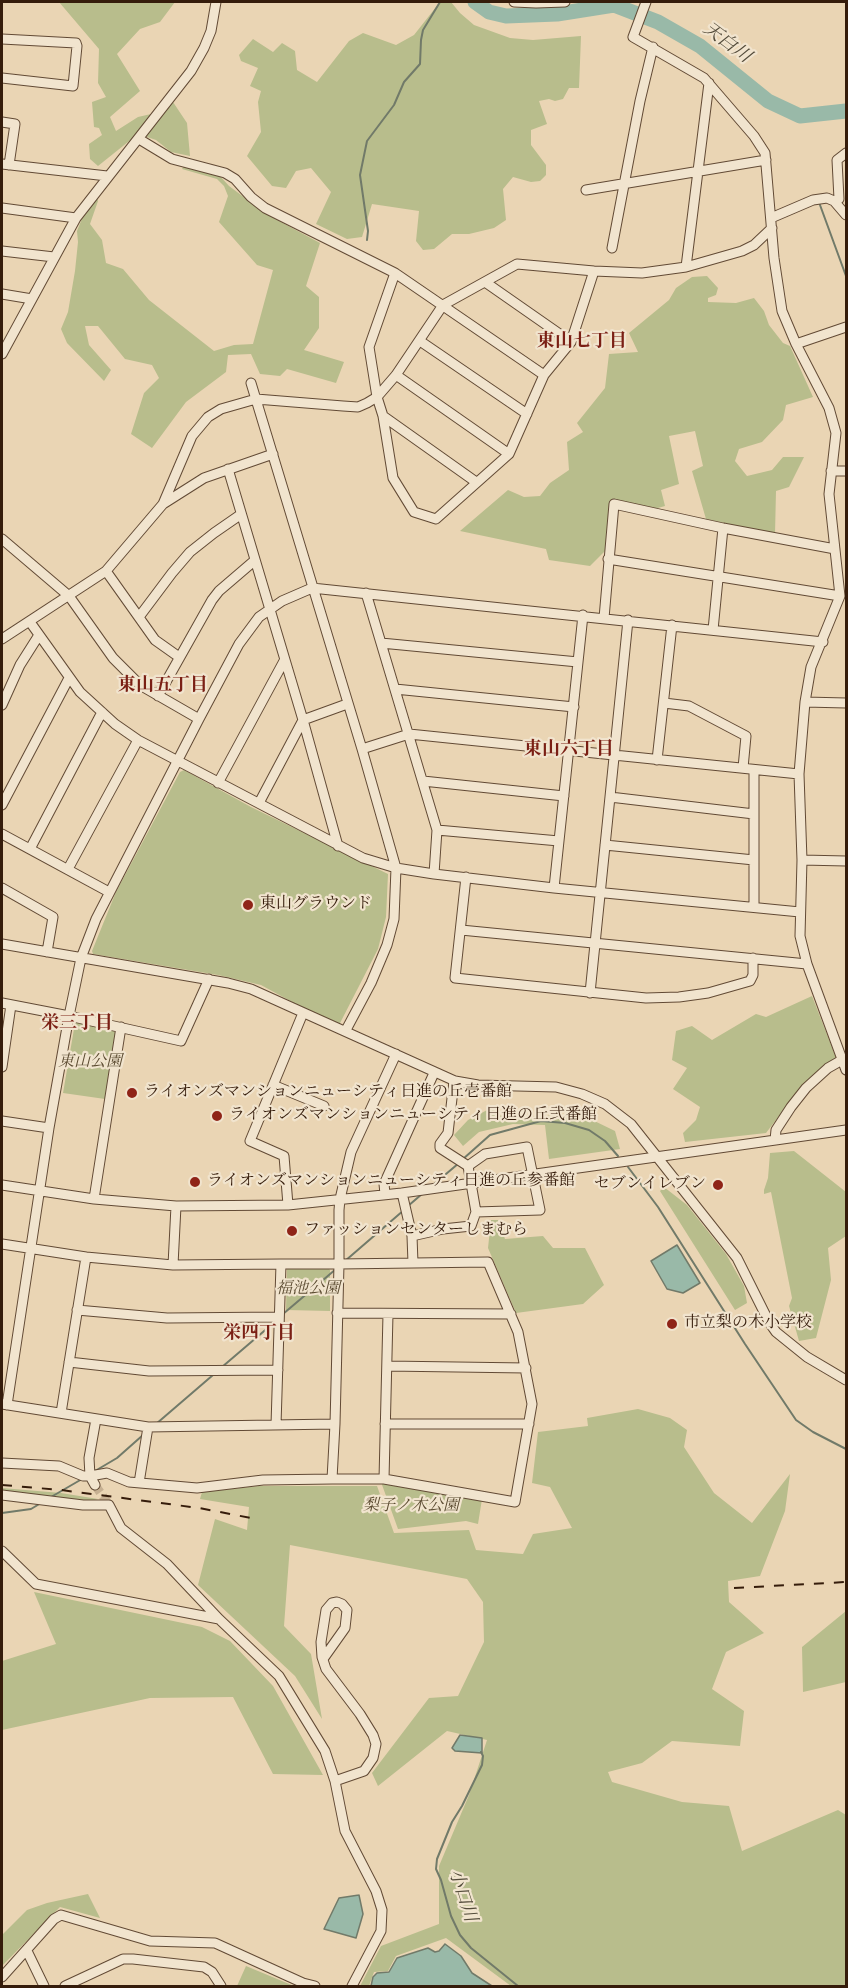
<!DOCTYPE html>
<html>
<head>
<meta charset="utf-8">
<style>
  body { margin:0 }
  #map { position:relative; width:848px; height:1988px; overflow:hidden; background:#ead5b4; font-family:Vollkorn,serif }
  canvas { display:block }
  .frame { position:absolute; inset:0; border:3px solid #351c0b; pointer-events:none }
</style>
</head>
<body>
<div id="map">
<canvas width="848" height="1988"></canvas>
<div class="frame"></div>
</div>
<script>
const context = document.querySelector('canvas').getContext('2d');
context.lineJoin = 'round';
function fillPath(path, color) {
  context.fillStyle = color;
  context.fill(path, 'evenodd');
}
function poly(rows) {
  const path = new Path2D();
  for (const r of rows) {
    path.moveTo(r[0], r[1]);
    for (let i = 2; i < r.length; i += 2) path.lineTo(r[i], r[i + 1]);
  }
  return path;
}
function trace(path, color, width, dash) {
  context.strokeStyle = color;
  context.lineWidth = width;
  context.lineCap = dash ? 'butt' : 'round';
  context.setLineDash(dash || []);
  context.stroke(path);
}
function label(font, color, halo, rows, align = 'center') {
  context.font = font + ' Vollkorn,"Noto Serif JP",serif';
  context.lineWidth = 4.5;
  context.setLineDash([]);
  context.textBaseline = 'middle';
  context.strokeStyle = halo;
  context.fillStyle = color;
  for (const [text, x, y, turn = 0] of rows) {
    context.save();
    context.translate(x, y);
    context.rotate((+turn || 0) * Math.PI / 180);
    context.textAlign = isNaN(turn) ? turn : align;
    if (halo) context.strokeText(text, 0, 0);
    context.fillText(text, 0, 0);
    context.restore();
  }
}
fillPath(poly([
  [59,2,175,2,160,22,140,29,117,54,140,91,110,117,116,131,138,117,151,114,159,120,173,102,187,123,190,156,171,152,156,140,138,134,98,166,90,159,89,144,102,135,99,128,94,127,92,102,106,97,98,83,99,49],
  [440,2,451,2,460,13,474,25,510,38,533,40,581,36,579,88,569,88,563,99,555,101,549,99,539,101,547,124,531,130,531,145,546,165,546,175,540,181,531,182,513,177,503,189,506,220,494,228,469,234,452,234,434,249,423,250,416,241,419,211,372,204,362,237,347,239,316,224,331,192,311,168,296,171,286,188,272,186,247,156,261,132,258,102,261,91,250,86,258,68,241,61,239,55,253,39,273,52,282,43,295,51,297,70,317,82,349,41,363,33,396,45,414,35],
  [184,166,220,176,229,186,268,215,320,243,306,286,319,297,319,328,304,350,344,362,336,383,287,369,280,376,260,374,251,354,228,355,226,372,186,402,152,448,131,434,144,393,159,378,152,365,125,359,98,326,85,326,89,345,111,370,104,381,67,343,61,329,68,312,75,271,78,242,77,231,83,216,97,196,98,201,90,224,102,240,106,263,123,269,149,300,214,351,234,345,253,344,273,270,257,265,219,222,228,196,224,186,217,179,182,169],
  [707,276,718,288,716,295,708,298,708,302,736,303,754,298,764,311,769,325,783,343,790,346,813,397,786,405,783,420,762,442,739,449,735,461,747,476,772,470,783,457,804,457,789,487,776,491,775,534,706,519,692,471,703,466,695,431,669,436,679,484,661,490,665,506,654,509,611,501,606,550,590,566,549,560,546,549,460,531,508,490,524,497,540,496,550,483,569,470,567,442,583,432,577,423,605,388,609,354,638,352,629,333,669,300,676,288,692,277],
  [184,770,251,807,388,874,386,917,378,949,338,1027,261,985,218,975,93,954,92,951,116,892,180,772],
  [812,996,837,1060,822,1067,801,1087,766,1133,685,1142,683,1133,696,1120,700,1107,673,1089,687,1068,672,1060,676,1031,692,1026,712,1040,756,1014,766,1017],
  [78,1021,112,1029,116,1033,105,1099,63,1093,75,1023],
  [491,1108,504,1118,580,1114,615,1131,620,1149,549,1159,545,1125,513,1124,479,1132,463,1146,454,1135,468,1120],
  [794,1151,846,1192,846,1236,828,1248,831,1280,816,1338,799,1341,789,1306,792,1298,771,1192,764,1194,764,1190,768,1178,770,1153],
  [664,1187,687,1205,726,1254,744,1286,747,1303,735,1310,660,1191],
  [491,1220,498,1220,505,1239,543,1236,553,1248,585,1248,604,1285,583,1304,516,1313,488,1248],
  [328,1268,330,1270,330,1311,286,1310,287,1269],
  [638,1409,670,1418,687,1430,684,1447,714,1493,752,1523,790,1474,785,1511,760,1576,728,1581,729,1602,764,1633,726,1652,712,1689,744,1711,740,1746,672,1741,642,1763,608,1772,612,1782,682,1802,729,1806,742,1851,838,1810,846,1815,846,1986,511,1986,446,1938,396,1956,388,1971,374,1972,369,1986,360,1986,381,1946,439,1924,439,1866,469,1795,487,1740,447,1731,378,1786,372,1773,429,1698,458,1696,484,1642,483,1602,467,1579,290,1545,284,1626,311,1654,322,1719,295,1676,198,1585,215,1519,247,1530,249,1507,200,1499,202,1492,259,1486,377,1486,394,1533,469,1530,476,1550,523,1554,533,1534,572,1528,550,1487,532,1483,538,1432,588,1426,587,1418],
  [381,1482,482,1499,478,1524,466,1521,398,1529],
  [2,1488,61,1493,98,1499,83,1503,2,1492],
  [34,1592,202,1627,230,1641,273,1686,323,1775,273,1774,233,1697,150,1698,2,1730,2,1661,56,1644],
  [846,1611,846,1682,803,1692,802,1647],
  [88,1894,100,1918,60,1907,2,1966,2,1935,27,1910,47,1903],
  [246,1966,294,1986,237,1986]
]), '#b8bd8c');
const water = poly([
  [677,1245,700,1283,683,1293,667,1289,651,1261,677,1245],
  [460,1735,482,1738,482,1753,455,1751,452,1748,460,1735],
  [359,1895,363,1914,356,1938,324,1929,339,1898,359,1895],
  [445,1944,461,1956,472,1973,492,1986,371,1986,373,1977,377,1973,389,1972,397,1958,428,1948,435,1952,439,1951,445,1944]
]);
fillPath(water, '#99b9a8');
trace(water, '#717a69', 1.5);
trace(poly([
  [820,205,846,276],
  [367,240,368,231,360,175,367,141,394,105,404,82,420,64,421,40,423,30,440,2],
  [463,1159,490,1135,541,1121,565,1123,589,1130,605,1141,618,1156],
  [628,1167,658,1207,745,1344,796,1420,813,1432,846,1449],
  [433,1185,459,1163],
  [408,1206,422,1194],
  [345,1261,404,1210],
  [283,1314,336,1269],
  [222,1367,277,1320],
  [156,1424,213,1375],
  [95,1471,117,1458,143,1435],
  [51,1497,82,1479],
  [2,1513,31,1509,41,1503],
  [481,1752,483,1756,482,1765,462,1806,452,1822,437,1859,436,1869,441,1880,451,1916,460,1935,471,1948,518,1986]
]), '#717a69', 2);
trace(poly([
  [475,2,489,12,506,16,557,14,614,5,658,22,700,46,768,101,800,116,846,111]
]), '#99b9a8', 15);
trace(poly([
  [95,1485,109,1505]
]), '#c6b092', 9, [9, 4.5]);
const minor = poly([
  [514,2,536,3,565,2],
  [646,2,633,37,704,78,754,136,765,153,774,258,782,311,796,344,829,408,836,433,829,494,840,596,811,667,805,702,799,774,802,860,800,936,807,964,846,1070],
  [2,39,76,43,77,46,73,86,2,78],
  [2,122,15,124,9,165],
  [139,139,172,159,225,173,235,179,251,197,265,208,395,273,544,375],
  [2,164,107,176],
  [586,190,766,160],
  [839,199,837,160,846,153],
  [2,208,76,218],
  [771,218,813,200,827,198,834,201,846,215],
  [612,248,640,101,653,47],
  [2,251,54,257],
  [686,267,709,83],
  [395,273,369,347,377,397,383,416,393,478,414,512,436,519,509,454,544,375,571,342,594,271],
  [485,282,571,342],
  [2,294,32,299],
  [420,341,527,414],
  [796,344,846,327],
  [2,354,76,218,191,71,204,48,211,31,216,2],
  [396,375,509,454],
  [251,383,362,749,396,868,394,919,387,945,371,983,346,1030],
  [383,416,476,482],
  [228,469,303,720,338,846],
  [831,471,846,471],
  [163,504,192,436,208,417,221,409,256,399,343,406,358,407,367,403,377,397,396,375,443,305,517,264,594,271,642,273,686,267,742,251,754,245,772,228],
  [2,539,69,596,113,658,140,685,199,719],
  [608,559,840,596],
  [106,571,155,640,179,657],
  [366,593,437,830,434,874],
  [139,617,172,573,190,552,214,533,240,515],
  [604,618,614,504,723,528,835,549],
  [30,622,80,692,115,724,138,740,363,858,396,868,434,874,554,888,800,912],
  [713,630,723,528],
  [2,639,106,571,163,504,204,478,273,454],
  [381,643,578,662],
  [395,689,574,707],
  [158,696,212,600,219,591,254,561],
  [805,702,846,703],
  [664,703,689,706,746,736,743,768],
  [2,705,20,665,39,635],
  [362,749,409,734,799,774],
  [657,760,672,625],
  [423,781,564,796],
  [218,783,284,661],
  [610,797,754,814],
  [259,803,303,720,347,704],
  [2,805,69,678],
  [437,830,559,841],
  [2,834,109,892],
  [605,845,754,860],
  [30,849,102,712],
  [802,860,846,861],
  [68,869,138,740],
  [466,877,455,978,646,998,679,997,708,993,750,981,753,975,753,958],
  [2,888,53,917,47,952],
  [554,888,583,615],
  [754,907,754,770],
  [461,930,807,964],
  [2,944,228,983,251,989,455,1081,478,1085,556,1087,582,1094,605,1104,631,1124,737,1258,769,1322,776,1332,807,1357,846,1380],
  [590,993,628,620],
  [2,1003,69,1016,181,1041,209,979],
  [2,1067,11,1005],
  [454,1081,448,1133,440,1144,440,1148,468,1166],
  [273,1085,324,1106],
  [2,1121,49,1128],
  [775,1140,776,1130,791,1107,806,1088,828,1068,842,1060],
  [2,1185,94,1199,176,1206,288,1205,402,1193,846,1130],
  [402,1193,412,1236,413,1263],
  [385,1194,384,1184,434,1073],
  [94,1199,121,1027],
  [288,1205,284,1156,250,1141,303,1013],
  [412,1236,443,1229,471,1226,476,1212,468,1166,485,1154,527,1147,540,1210,476,1212],
  [2,1244,86,1257,173,1265,281,1264,339,1264,488,1262,518,1332,532,1404,515,1502,384,1479,332,1479,335,1424,339,1264,339,1210,340,1199,351,1152,396,1054],
  [173,1265,176,1206],
  [77,1310,167,1318,279,1317],
  [337,1313,511,1314],
  [69,1362,149,1371,278,1370],
  [387,1366,526,1368],
  [2,1404,148,1427,335,1424],
  [7,1405,49,1128,69,1016,81,958,96,919,199,719,239,644,259,617,282,601,312,588,823,642],
  [61,1413,86,1257],
  [96,1419,89,1458,90,1476,107,1473,129,1482,197,1488,263,1480,332,1479],
  [385,1424,529,1424],
  [276,1425,281,1264],
  [2,1463,59,1466,83,1476,90,1476,95,1485],
  [384,1479,388,1314],
  [139,1483,148,1427],
  [2,1495,83,1505,109,1505,121,1528,167,1564,219,1619,279,1676,325,1751,335,1781,345,1831,376,1891,382,1910,381,1931,352,1986],
  [2,1551,36,1584,219,1619],
  [323,1659,345,1628,347,1610,342,1604,337,1602,332,1603,326,1610,321,1642,322,1657,326,1669,360,1714,373,1735,376,1744,373,1758,364,1771,335,1781],
  [27,1951,44,1986],
  [2,1977,54,1919,61,1915,150,1941,215,1943,303,1983,315,1986],
  [65,1986,123,1959,133,1959,204,1967,212,1972,221,1986]
]);
trace(minor, '#624a35', 11);
trace(minor, '#f1e4ce', 9);
trace(poly([
  [2,1485,61,1490,199,1508,256,1519],
  [734,1588,846,1582]
]), '#351c0b', 2, [10, 10]);
for (const [x, y, r, color] of [
  [248,905,6,"#8f2418"],
  [132,1093,6,"#8f2418"],
  [217,1116,6,"#8f2418"],
  [195,1182,6,"#8f2418"],
  [718,1185,6,"#8f2418"],
  [292,1231,6,"#8f2418"],
  [672,1324,6,"#8f2418"]
]) {
  const dot = new Path2D();
  dot.arc(x, y, r, 0, 2 * Math.PI);
  context.fillStyle = color;
  context.fill(dot);
  trace(dot, '#f1e4ce', 2);
}
label('16px', '#351c0b', '#f1e4ce', [
  ["東山グラウンド",260,905],
  ["ライオンズマンションニューシティ日進の丘壱番館",144,1093],
  ["ライオンズマンションニューシティ日進の丘弐番館",229,1116],
  ["ライオンズマンションニューシティ日進の丘参番館",207,1182],
  ["セブンイレブン",706,1185,"right"],
  ["ファッションセンターしまむら",304,1231],
  ["市立梨の木小学校",684,1324]
], 'left');
label('italic 16px', '#5c4c32', '#f1e4ce', [
  ["東山公園",90,1063],
  ["福池公園",308,1290],
  ["梨子ノ木公園",411,1507]
]);
label('italic 18px', '#534b3a', '#f1e4ce', [
  ["天白川",726,44,37],
  ["小口川",461,1896,72]
]);
label('bold 18px', '#7a1f14', '#f1e4ce', [
  ["東山七丁目",582,343],
  ["東山五丁目",163,687],
  ["東山六丁目",569,751],
  ["栄三丁目",77,1025],
  ["栄四丁目",259,1335]
]);
</script>
</body>
</html>
